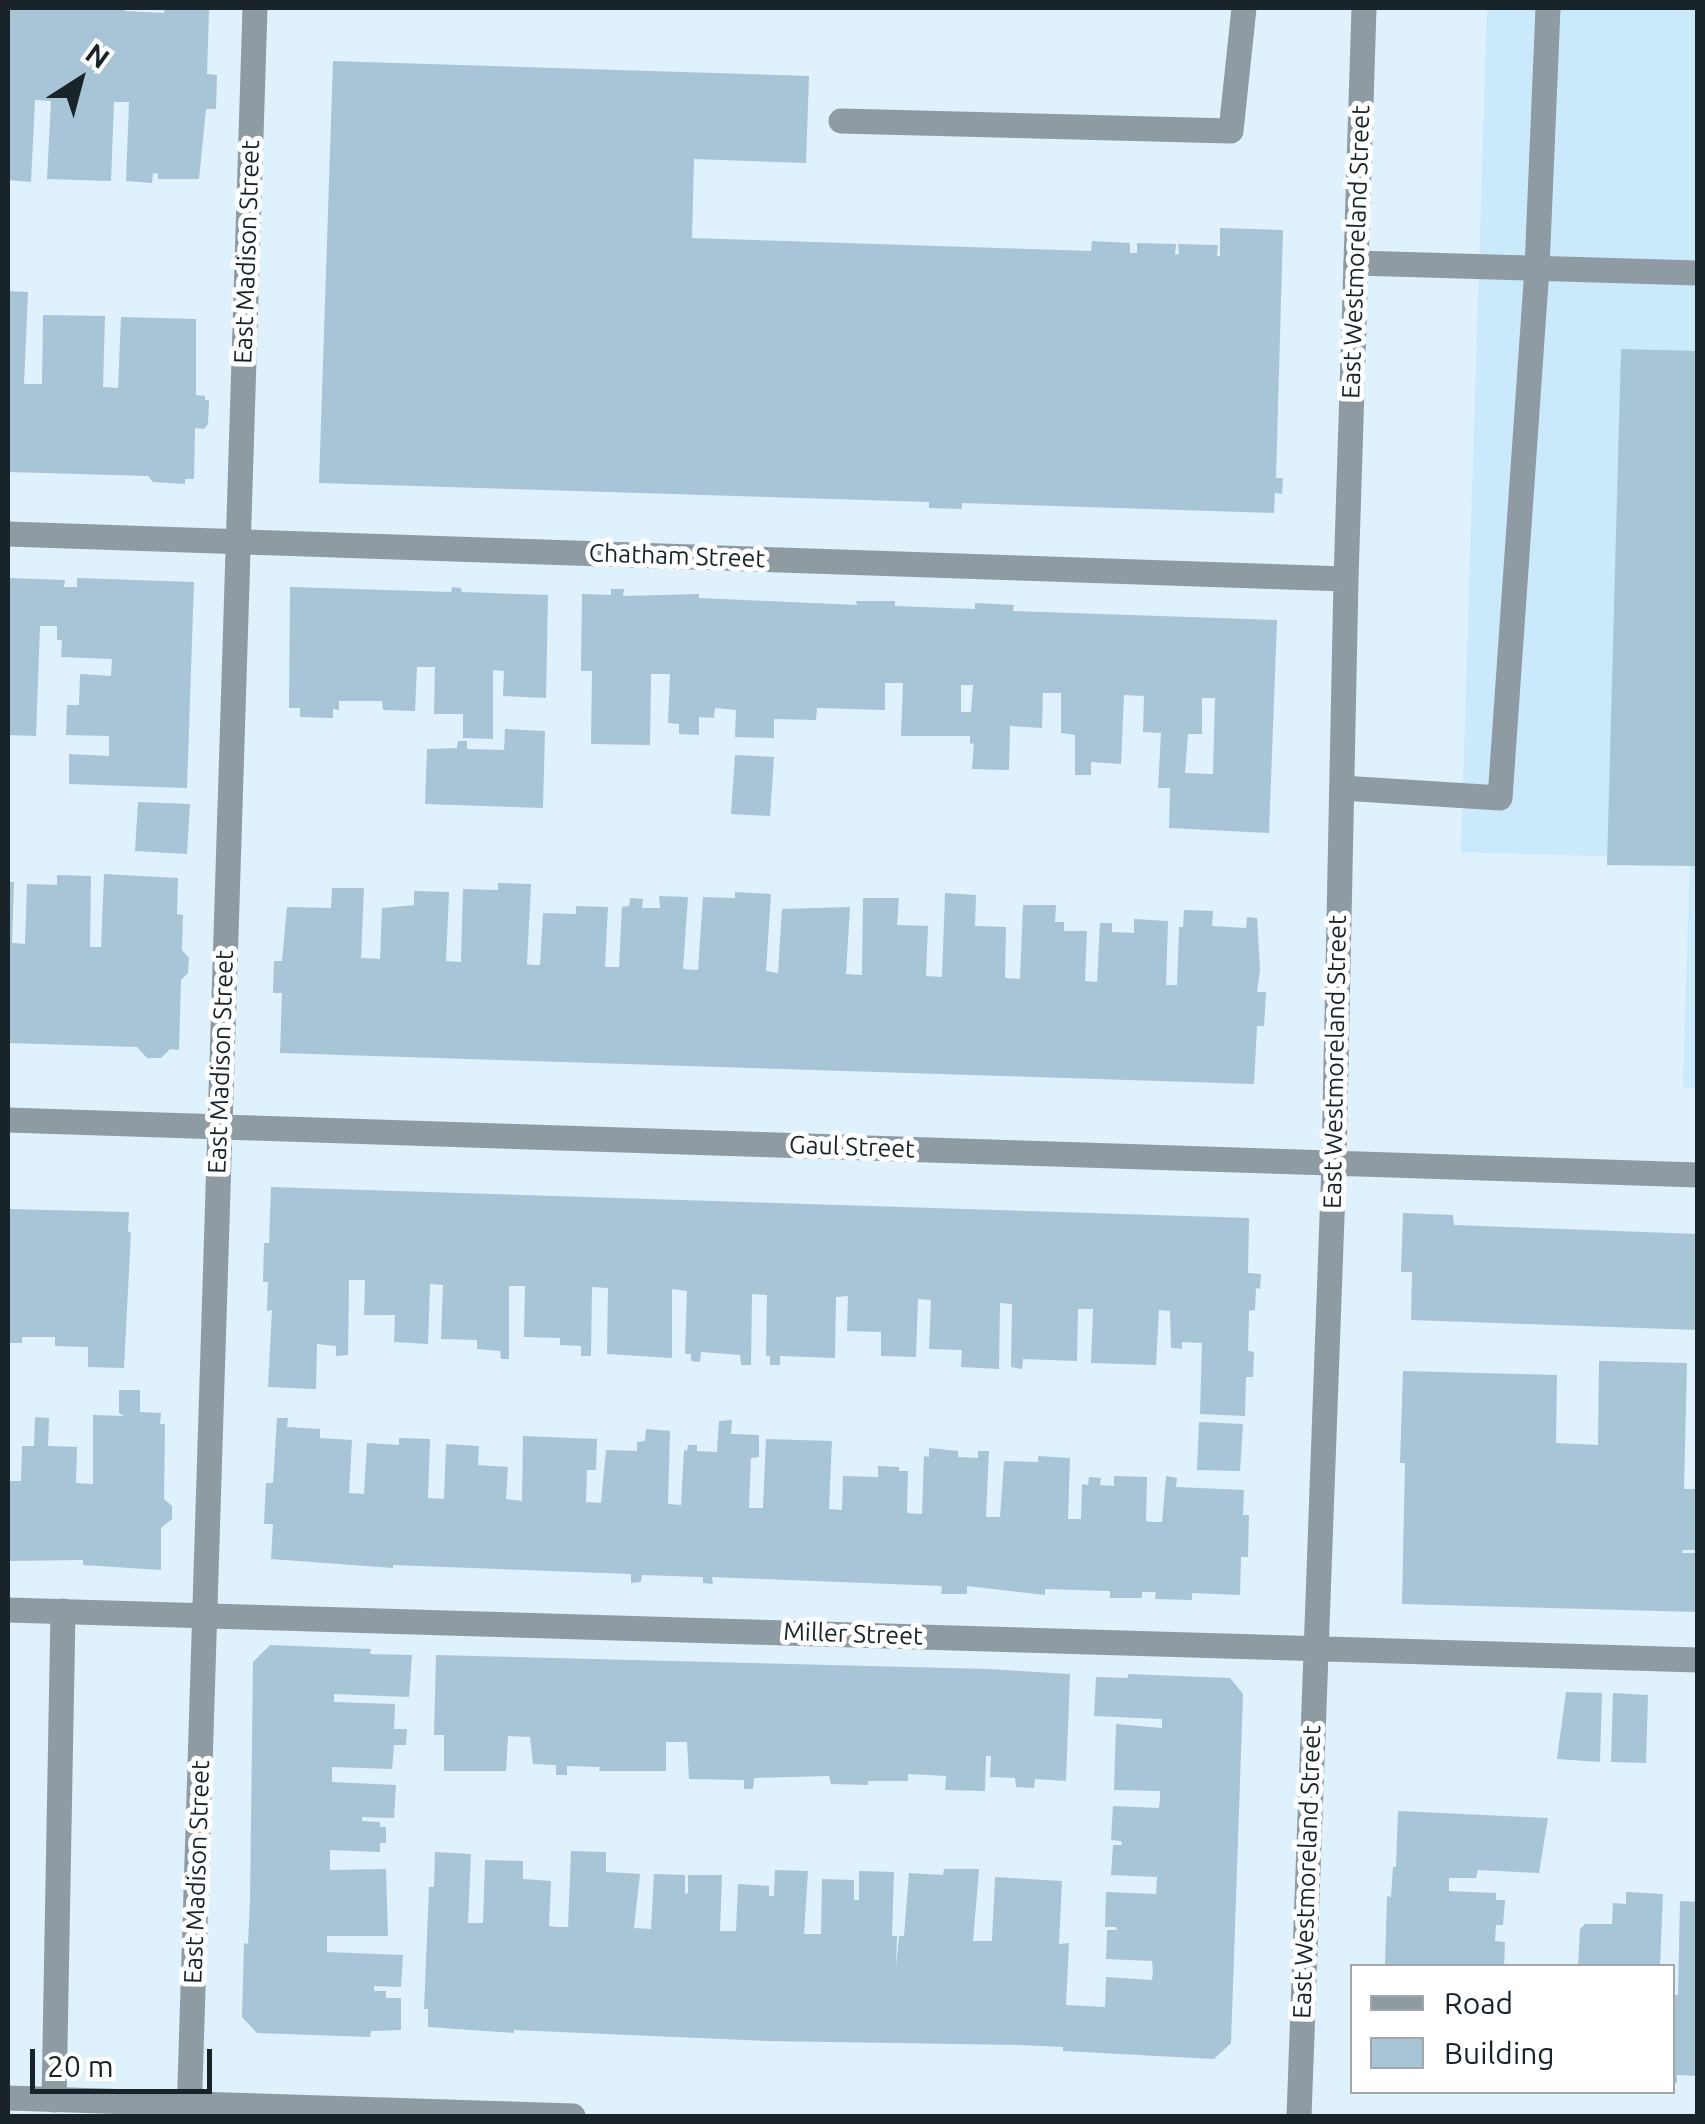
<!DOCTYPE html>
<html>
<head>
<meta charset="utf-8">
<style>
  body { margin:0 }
  #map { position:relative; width:1705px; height:2124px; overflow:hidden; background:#def1fc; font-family:Ubuntu,sans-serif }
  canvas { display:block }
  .frame { position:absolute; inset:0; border:10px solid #18242a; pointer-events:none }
  .legend { position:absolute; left:1350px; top:1964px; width:325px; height:130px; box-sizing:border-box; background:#fff; border:2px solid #a3a7aa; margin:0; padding:12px 18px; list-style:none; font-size:30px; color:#18242a }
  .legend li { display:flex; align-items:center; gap:20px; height:50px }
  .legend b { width:50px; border:2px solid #a3a7aa }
  .north { position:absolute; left:30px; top:30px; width:100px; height:100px; -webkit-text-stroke:8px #fff; paint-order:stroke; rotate:36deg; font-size:28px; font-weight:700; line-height:40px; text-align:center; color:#18242a }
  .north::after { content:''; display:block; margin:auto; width:35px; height:45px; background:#18242a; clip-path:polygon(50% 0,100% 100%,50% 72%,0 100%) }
  .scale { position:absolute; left:30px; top:2049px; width:182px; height:45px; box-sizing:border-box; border:5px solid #18242a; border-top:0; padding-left:12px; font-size:30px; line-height:35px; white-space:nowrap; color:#18242a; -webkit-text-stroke:8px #fff; paint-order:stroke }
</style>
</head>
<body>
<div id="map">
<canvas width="1705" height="2124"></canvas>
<div class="frame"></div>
<ul class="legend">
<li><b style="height:12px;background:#8e9ba2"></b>Road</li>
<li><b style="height:28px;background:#a7c5d7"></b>Building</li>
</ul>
<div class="north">N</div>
<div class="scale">20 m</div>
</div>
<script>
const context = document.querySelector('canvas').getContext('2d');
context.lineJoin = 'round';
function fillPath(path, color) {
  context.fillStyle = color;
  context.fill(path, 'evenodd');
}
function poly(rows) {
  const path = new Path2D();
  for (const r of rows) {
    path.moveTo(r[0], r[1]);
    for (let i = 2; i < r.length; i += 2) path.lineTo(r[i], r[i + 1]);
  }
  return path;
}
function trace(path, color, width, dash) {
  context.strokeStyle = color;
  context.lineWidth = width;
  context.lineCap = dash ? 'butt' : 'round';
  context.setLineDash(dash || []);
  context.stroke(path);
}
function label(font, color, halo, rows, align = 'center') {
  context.font = font + ' Ubuntu,sans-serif';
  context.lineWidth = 10;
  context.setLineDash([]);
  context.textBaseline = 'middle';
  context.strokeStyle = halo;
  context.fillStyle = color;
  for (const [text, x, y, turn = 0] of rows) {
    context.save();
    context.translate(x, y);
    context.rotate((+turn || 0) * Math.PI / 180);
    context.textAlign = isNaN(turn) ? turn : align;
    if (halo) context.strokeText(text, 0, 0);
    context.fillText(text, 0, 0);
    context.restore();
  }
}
fillPath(poly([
  [1487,8,1697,8,1697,1088,1683,1087,1690,859,1461,852]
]), '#cae9fb');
fillPath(poly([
  [8,8,124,8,125,11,164,13,165,8,169,8,209,10,207,74,217,75,216,109,206,109,199,179,158,179,158,174,153,173,152,183,126,181,129,102,114,102,111,181,47,179,51,101,35,100,31,182,8,180],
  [333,61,809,76,806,163,694,159,692,238,1091,251,1092,241,1130,243,1130,253,1137,253,1137,243,1176,244,1175,255,1179,254,1178,244,1218,245,1217,256,1220,256,1220,228,1283,230,1276,478,1283,478,1282,494,1275,493,1274,513,962,503,962,509,929,508,929,502,319,483],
  [8,291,28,292,24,384,42,384,43,315,105,316,103,387,118,388,121,317,196,319,196,395,205,396,205,400,209,400,208,424,204,429,195,428,194,479,185,479,185,484,153,482,148,476,8,472],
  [1621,349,1698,351,1698,866,1607,865],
  [8,578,65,580,64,587,77,587,77,578,194,582,187,788,69,784,69,754,109,756,109,736,66,735,67,705,79,705,80,674,111,676,112,659,61,657,62,640,57,640,57,626,40,626,36,736,8,735],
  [290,587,451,592,452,587,461,588,462,592,548,595,546,698,503,696,504,671,493,670,493,739,463,738,463,714,434,714,435,667,417,667,415,711,383,710,382,701,339,701,339,710,333,709,333,718,300,717,300,708,289,708],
  [611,589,624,589,623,596,699,594,699,598,857,605,856,601,895,601,895,606,975,609,975,603,1014,605,1013,611,1277,620,1269,833,1169,828,1170,788,1158,788,1161,733,1143,732,1144,696,1124,695,1121,764,1091,762,1091,775,1075,775,1075,735,1061,733,1061,693,1043,693,1042,728,1010,726,1009,770,972,769,974,743,970,744,970,736,901,736,903,683,885,683,885,710,817,708,816,720,774,719,774,738,735,737,736,710,715,708,714,718,699,717,699,735,679,734,679,724,668,723,670,674,651,674,650,745,591,744,592,671,581,671,582,594,611,595],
  [961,685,973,685,971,712,961,712],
  [1202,698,1215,698,1213,774,1185,773,1188,734,1202,734],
  [505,729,545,731,543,808,425,804,427,749,457,748,458,741,467,741,467,749,504,750],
  [735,755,774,757,770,816,731,814],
  [138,802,190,804,187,854,135,851],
  [104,874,178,878,177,914,183,915,182,950,189,958,188,973,181,980,179,1050,170,1049,161,1058,147,1058,137,1047,8,1043,8,882,14,882,12,943,25,944,27,884,57,885,57,875,91,876,90,947,101,947],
  [498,883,531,884,527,964,533,965,540,965,543,913,576,914,576,906,608,907,605,967,619,967,622,907,629,906,630,898,643,899,642,908,660,908,659,896,688,897,683,969,698,970,703,897,735,898,735,892,771,894,766,971,778,973,782,909,850,907,846,974,862,975,863,898,899,898,897,925,928,926,926,976,942,977,945,893,976,895,975,926,1006,927,1005,978,1020,979,1023,905,1056,905,1055,922,1064,922,1064,931,1087,931,1085,981,1097,982,1100,923,1112,923,1112,932,1134,933,1134,919,1168,921,1166,985,1177,985,1179,927,1183,927,1184,910,1213,911,1212,926,1246,928,1247,917,1257,918,1260,970,1257,992,1266,992,1264,1026,1257,1026,1254,1084,280,1053,282,993,273,993,274,961,282,961,287,907,331,908,332,888,364,888,361,958,380,959,382,908,414,905,414,891,449,892,446,961,461,962,463,889,498,890],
  [271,1187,1249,1218,1248,1273,1261,1274,1260,1289,1256,1288,1255,1310,1249,1311,1248,1351,1254,1352,1253,1377,1246,1377,1245,1416,1200,1414,1202,1343,1182,1342,1182,1349,1171,1348,1170,1311,1159,1310,1156,1365,1091,1363,1093,1309,1078,1309,1077,1361,1023,1359,1022,1369,1011,1367,1012,1304,1000,1303,999,1369,961,1367,962,1350,929,1349,931,1300,918,1299,916,1357,881,1356,881,1332,847,1331,848,1296,836,1297,835,1358,780,1356,780,1365,770,1365,770,1356,766,1356,767,1295,752,1294,751,1365,741,1365,740,1355,701,1352,700,1362,691,1361,691,1354,685,1354,687,1291,672,1289,672,1358,607,1354,608,1288,592,1287,591,1356,581,1356,581,1346,560,1345,560,1338,524,1337,525,1286,509,1286,509,1359,501,1359,500,1351,477,1349,477,1340,441,1339,443,1285,430,1284,428,1344,394,1342,395,1315,364,1315,365,1280,349,1280,348,1355,336,1356,336,1346,317,1344,316,1389,268,1387,272,1310,267,1311,268,1282,263,1282,264,1243,269,1243],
  [8,1209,129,1212,128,1232,131,1232,124,1368,88,1367,88,1347,55,1346,55,1337,22,1337,22,1343,8,1343],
  [1403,1213,1453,1215,1454,1225,1698,1234,1698,1330,1411,1320,1412,1272,1401,1272],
  [1599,1361,1687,1363,1684,1489,1698,1489,1698,1550,1683,1550,1682,1553,1698,1553,1698,1612,1402,1604,1405,1463,1400,1463,1403,1371,1557,1375,1556,1443,1598,1445],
  [119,1390,140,1390,140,1412,161,1413,160,1424,165,1424,164,1499,172,1506,172,1519,161,1528,161,1570,83,1565,83,1560,8,1561,8,1481,21,1481,22,1446,34,1446,35,1417,49,1418,48,1446,77,1447,76,1483,93,1484,93,1415,124,1416,119,1413],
  [277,1418,288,1418,287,1427,320,1429,320,1438,352,1440,349,1493,364,1494,367,1443,399,1445,399,1438,430,1439,428,1498,444,1499,446,1444,479,1446,478,1465,508,1467,506,1499,522,1501,523,1436,597,1439,596,1470,587,1470,586,1502,601,1503,606,1450,637,1451,637,1442,645,1441,646,1429,670,1431,668,1504,681,1505,684,1450,687,1451,688,1445,697,1445,697,1451,717,1452,719,1421,732,1420,731,1434,759,1435,759,1457,751,1458,749,1508,763,1508,766,1439,832,1441,829,1509,842,1510,843,1476,878,1477,878,1466,899,1467,899,1471,908,1471,907,1513,922,1514,924,1456,929,1457,929,1448,958,1451,958,1457,978,1458,978,1451,989,1451,986,1517,1000,1517,1004,1461,1038,1462,1038,1456,1070,1458,1068,1519,1081,1519,1082,1484,1088,1485,1089,1477,1101,1478,1100,1485,1114,1486,1114,1476,1147,1477,1146,1521,1154,1522,1162,1522,1166,1476,1177,1478,1176,1487,1244,1490,1243,1515,1249,1515,1248,1557,1241,1557,1240,1595,1192,1593,1192,1600,1155,1599,1156,1592,1142,1592,1142,1598,1110,1598,1110,1591,1045,1589,1045,1595,967,1586,967,1594,941,1594,942,1586,712,1577,713,1584,703,1583,703,1577,672,1576,642,1575,641,1582,631,1583,631,1574,393,1565,393,1568,271,1559,273,1524,264,1524,266,1483,273,1483],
  [1199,1422,1243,1424,1240,1471,1197,1470],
  [270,1645,371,1649,370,1654,412,1655,409,1697,334,1694,334,1702,395,1704,394,1729,407,1729,406,1745,394,1745,392,1769,332,1767,332,1782,396,1785,394,1818,362,1817,362,1821,380,1822,380,1827,386,1827,386,1843,380,1843,380,1852,330,1850,330,1870,386,1869,388,1936,327,1936,327,1952,403,1955,401,1987,374,1986,374,1991,386,1991,386,1998,401,1998,401,2030,371,2031,370,2037,257,2033,242,2017,244,1943,248,1944,250,1900,253,1662],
  [436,1655,988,1669,1070,1674,1066,1781,1035,1779,1034,1788,1016,1787,1015,1778,990,1777,991,1756,986,1756,985,1791,945,1790,946,1776,908,1774,908,1781,868,1781,868,1785,831,1784,829,1776,754,1778,753,1789,744,1789,744,1780,689,1779,687,1742,666,1742,666,1771,599,1771,600,1767,567,1766,567,1775,556,1775,556,1765,533,1764,530,1737,508,1736,506,1771,444,1771,444,1735,434,1735],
  [1128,1674,1230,1678,1243,1694,1231,2043,1214,2059,1063,2051,1063,2047,1020,2045,768,2041,514,2030,514,2033,428,2027,428,2009,424,2009,429,1887,434,1887,435,1852,471,1854,468,1923,483,1923,485,1860,523,1861,523,1879,551,1881,549,1926,558,1927,568,1927,571,1851,606,1852,606,1872,640,1874,634,1928,651,1929,654,1874,685,1875,685,1894,688,1893,688,1875,722,1875,720,1931,736,1931,738,1884,769,1886,769,1896,774,1896,775,1870,808,1871,804,1934,821,1934,822,1879,854,1880,854,1900,859,1900,859,1871,894,1872,892,1936,897,1936,896,1967,899,1936,904,1936,909,1873,943,1875,944,1869,979,1869,973,1941,992,1941,995,1877,1062,1881,1059,1944,1069,1943,1066,2005,1105,2007,1106,1977,1152,1980,1153,1971,1152,1961,1106,1959,1107,1930,1117,1930,1116,1927,1105,1927,1106,1892,1156,1894,1157,1877,1111,1875,1113,1845,1122,1845,1121,1841,1111,1840,1113,1806,1159,1808,1160,1800,1160,1791,1114,1790,1116,1724,1162,1728,1162,1719,1094,1716,1096,1677,1128,1678],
  [1566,1692,1602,1693,1600,1762,1557,1759],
  [1613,1693,1648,1695,1646,1763,1611,1762],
  [1398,1811,1548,1818,1539,1873,1478,1870,1476,1878,1449,1878,1449,1891,1496,1893,1496,1900,1505,1900,1503,1925,1496,1925,1495,1941,1505,1942,1504,1966,1388,1966,1385,1964,1387,1896,1391,1897,1393,1867,1396,1867],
  [1626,1892,1663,1894,1660,1966,1578,1966,1580,1929,1585,1924,1612,1924,1613,1903,1626,1904],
  [1680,1901,1698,1902,1698,2076,1677,2075,1677,2083,1672,2083,1672,1995,1678,1995]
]), '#a7c5d7');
trace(poly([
  [841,121,1231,131,1244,8],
  [1356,263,1698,273],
  [1342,788,1500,798,1537,268,1548,8],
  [54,2100,63,1611]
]), '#8e9ba2', 25);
trace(poly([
  [8,534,1346,579],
  [8,1120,1698,1175],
  [8,1610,1698,1660],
  [8,2098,573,2116],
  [189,2116,255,8],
  [1299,2116,1334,1163,1346,579,1364,8]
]), '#8e9ba2', 25);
label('25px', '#18242a', '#fff', [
  ["East Madison Street",247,252,-88],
  ["East Westmoreland Street",1356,252,-88],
  ["Chatham Street",677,556,2],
  ["East Madison Street",221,1062,-88],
  ["East Westmoreland Street",1335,1062,-89],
  ["Gaul Street",852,1147,2],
  ["Miller Street",853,1634,2],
  ["East Madison Street",197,1872,-88],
  ["East Westmoreland Street",1307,1872,-88]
]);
</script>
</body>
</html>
